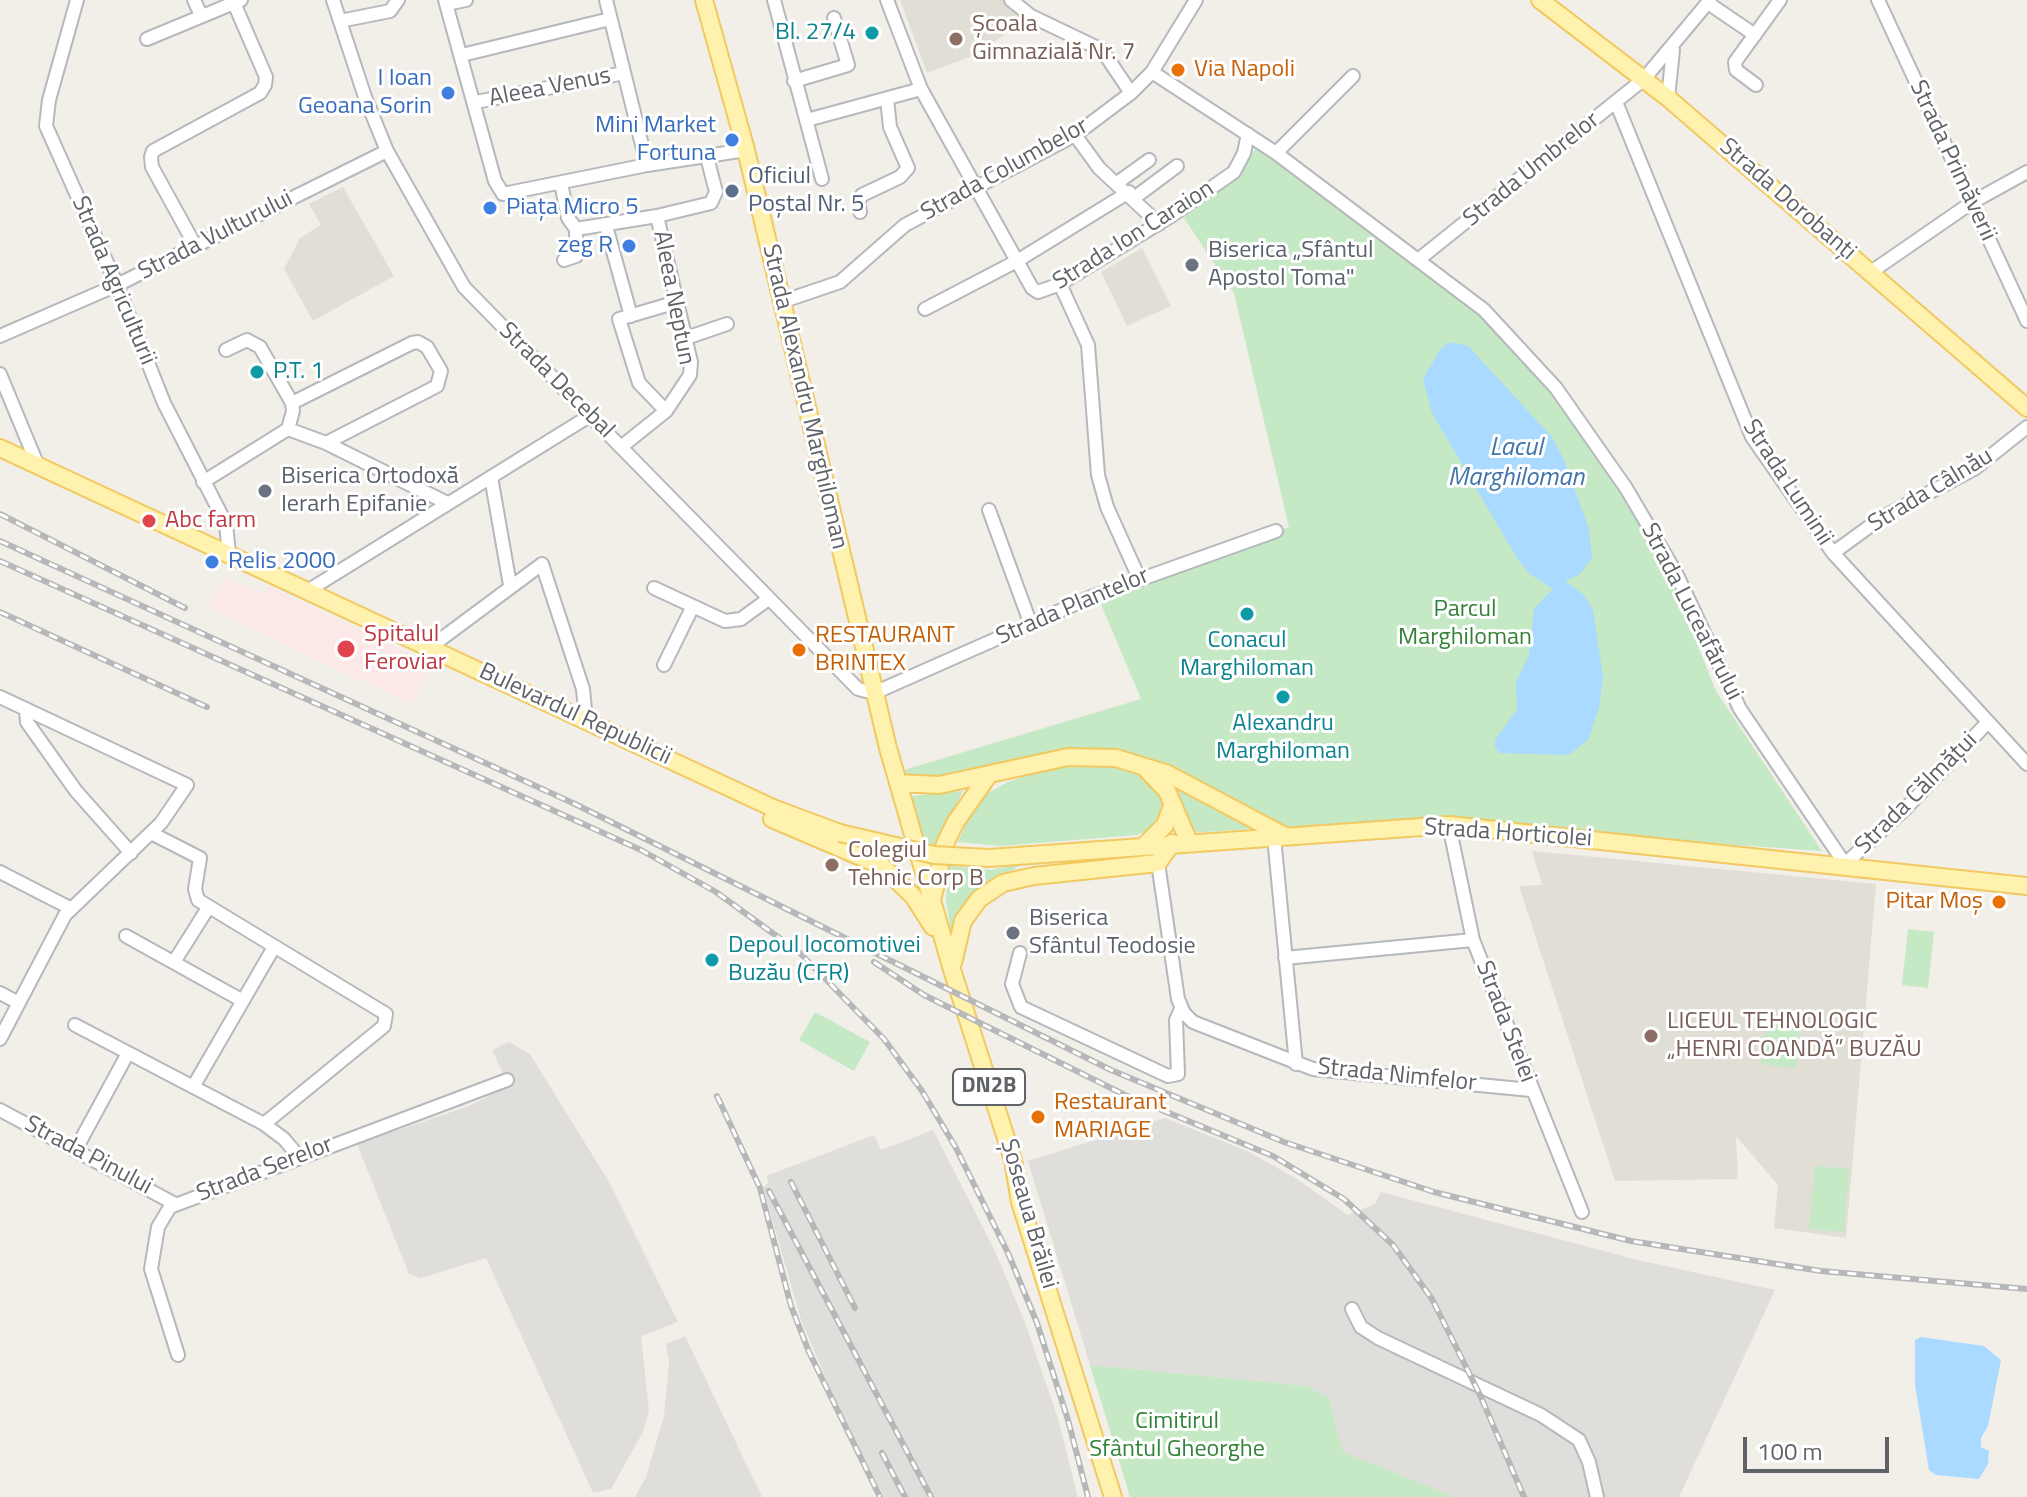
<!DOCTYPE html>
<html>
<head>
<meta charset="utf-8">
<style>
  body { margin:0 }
  #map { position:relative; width:2027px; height:1497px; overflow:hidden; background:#f1efe8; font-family:"Titillium Web",sans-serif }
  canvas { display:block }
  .scale { position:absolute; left:1743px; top:1437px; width:146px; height:36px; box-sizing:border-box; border:4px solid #5f6368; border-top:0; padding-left:10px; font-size:24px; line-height:28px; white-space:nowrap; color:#5f6368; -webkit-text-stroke:6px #fff; paint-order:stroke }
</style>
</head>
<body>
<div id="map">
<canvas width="2027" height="1497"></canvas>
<div class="scale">100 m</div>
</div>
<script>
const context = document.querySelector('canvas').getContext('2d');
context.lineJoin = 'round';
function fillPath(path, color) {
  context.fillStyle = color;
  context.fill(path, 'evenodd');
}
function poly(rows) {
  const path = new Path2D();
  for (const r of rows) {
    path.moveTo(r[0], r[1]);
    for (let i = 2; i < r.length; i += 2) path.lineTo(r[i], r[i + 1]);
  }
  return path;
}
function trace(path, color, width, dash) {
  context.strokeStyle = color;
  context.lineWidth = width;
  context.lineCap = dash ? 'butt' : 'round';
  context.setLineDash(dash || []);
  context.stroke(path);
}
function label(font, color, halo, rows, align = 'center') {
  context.font = font + ' "Titillium Web",sans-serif';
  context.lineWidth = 6;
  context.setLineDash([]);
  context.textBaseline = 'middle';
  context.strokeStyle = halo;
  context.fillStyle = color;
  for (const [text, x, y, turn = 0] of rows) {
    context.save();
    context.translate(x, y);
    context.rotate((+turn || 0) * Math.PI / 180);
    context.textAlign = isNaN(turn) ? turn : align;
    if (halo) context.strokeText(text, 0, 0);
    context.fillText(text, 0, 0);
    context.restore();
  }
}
fillPath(poly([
  [509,1042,530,1054,609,1182,678,1322,641,1336,649,1411,643,1432,611,1489,593,1493,486,1258,421,1278,409,1274,357,1144,469,1106,509,1086,492,1050],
  [1165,1118,1247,1151,1297,1179,1348,1215,1375,1204,1381,1192,1638,1260,1775,1290,1679,1497,1455,1497,1342,1452,1329,1398,1308,1386,1090,1365,1028,1161],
  [933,1130,994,1249,1026,1325,1059,1422,1078,1497,884,1497,842,1416,801,1320,763,1187,769,1183,766,1176,874,1135,881,1150],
  [685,1336,762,1497,635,1497,646,1477,664,1416,669,1363,666,1344]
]), '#e0deda');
fillPath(poly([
  [900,0,1005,0,1024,22,972,56,927,73],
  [343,187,394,276,313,321,284,269,300,238,321,225,309,204],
  [1142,248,1171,306,1127,326,1101,272],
  [1532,851,1876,884,1846,1238,1774,1228,1778,1185,1736,1136,1738,1179,1615,1181,1519,886,1542,885]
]), '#e1ded6');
fillPath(poly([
  [226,578,264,593,268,586,432,665,412,705,210,608]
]), '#fce8e6');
fillPath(poly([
  [1256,148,1478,315,1556,388,1669,574,1716,691,1822,851,1449,825,1297,837,1116,758,957,774,913,777,906,774,904,770,1141,699,1098,597,1289,527,1234,293,1184,218,1196,202,1236,173],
  [1104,762,1145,775,1166,795,1165,815,1152,829,1137,835,1000,846,958,842,971,812,984,795,1008,782,1062,764],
  [1171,782,1248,824,1249,829,1189,833],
  [963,791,935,845,924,843,911,796],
  [1021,862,1052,862,1018,866,958,918,951,935,946,898,949,866,992,870],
  [1908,929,1934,932,1928,988,1902,985],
  [815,1012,870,1042,854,1071,799,1040],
  [1767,1017,1801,1021,1796,1068,1761,1064],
  [1815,1166,1849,1169,1844,1232,1809,1229],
  [1090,1365,1308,1386,1329,1398,1343,1452,1455,1497,1130,1497]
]), '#c5e8c5');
fillPath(poly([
  [1450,342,1468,346,1552,437,1564,460,1589,529,1592,558,1579,575,1565,581,1584,595,1593,610,1603,677,1599,708,1588,740,1569,755,1500,753,1495,748,1495,740,1517,710,1516,682,1529,655,1534,609,1553,589,1530,574,1518,560,1432,413,1423,379,1440,350],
  [1921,1337,1984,1346,2001,1360,1988,1426,1981,1438,1981,1447,1989,1451,1988,1464,1979,1479,1936,1475,1929,1470,1915,1385,1915,1340]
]), '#aadaff');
const minor = poly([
  [77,0,49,100,46,126,117,285,164,403,226,524,229,554],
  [194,0,201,15],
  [333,0,365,97,387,151,464,287,858,689,874,693,1091,597,1276,531],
  [445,0,495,181,503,194,647,165,746,150],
  [606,0,647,165],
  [774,0,822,179],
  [887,0,921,89,1032,288,1038,292,1060,284,1171,216,1234,172,1244,153,1248,134],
  [1011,0,1031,16,1102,50,1131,93],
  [1878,0,2027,321],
  [1708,3,1755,35],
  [446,4,466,0],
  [340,21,390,11,398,0],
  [147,39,241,0],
  [462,55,610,19],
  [1152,72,1276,153,1484,310,1556,388,1626,488,1676,573,1740,709,1845,864,1906,808,1988,722],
  [794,81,848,65,834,18],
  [1756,85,1736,70,1735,62,1780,0],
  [1668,98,1673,50],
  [476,102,624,73],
  [1616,102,1752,437,1833,553,2027,764],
  [807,120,921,89],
  [1075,135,1099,168,1159,224],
  [1276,153,1353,76],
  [561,183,568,218,576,229],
  [1117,183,1149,160],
  [1134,198,1177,166],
  [860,212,858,202,862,195,900,177,908,168,890,127,887,99],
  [606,226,631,316],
  [576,229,657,216,711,203,716,192,707,157],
  [196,247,152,167,151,157,153,151,260,93,265,85,266,77,234,3],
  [564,260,576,256,576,229],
  [1418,260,1644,79,1710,0],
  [1871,272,1971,203,2027,172],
  [1060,284,1088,345,1098,475,1107,507,1139,578],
  [781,302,840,282,905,225,1075,135,1131,93,1152,72,1196,0],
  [925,309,1017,261,1129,192],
  [0,336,117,285,387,151],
  [686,338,727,324],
  [0,374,38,466],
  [292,403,412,343,418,342,427,347,441,371,437,386,326,443],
  [666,411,639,383,619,319,677,302],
  [288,429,326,443,447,503],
  [621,447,666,411,690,375,691,362,657,216],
  [491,477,510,585],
  [203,482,288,429,293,411,292,403,260,347,247,340,226,350],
  [989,510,1031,625],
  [1833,553,1881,518,1974,469,2027,427],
  [654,588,725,621,741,619,767,600],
  [309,590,591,415],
  [429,648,542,564,583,689,586,720],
  [664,665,692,608],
  [0,697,187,785,161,823,65,915,0,1039],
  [26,709,27,722,76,791,131,853],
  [1449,825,1473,940,1582,1212],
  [151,833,200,858,195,889,198,900,386,1014,384,1026,264,1124],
  [1274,837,1296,1064],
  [1158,863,1178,999,1184,1013,1193,1022,1313,1069,1531,1090],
  [0,872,70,908],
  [126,936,243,1001],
  [1020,953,1012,984,1021,1007,1168,1076,1178,1074,1176,1020,1181,1009],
  [1285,958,1473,940],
  [174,962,208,908],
  [0,993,19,1003],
  [75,1025,264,1124,284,1139,299,1157],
  [193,1087,274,947],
  [0,1110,175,1204],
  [76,1149,128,1053],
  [1352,1309,1361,1327,1378,1338,1541,1415,1579,1440,1589,1462,1597,1497],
  [178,1355,151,1269,158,1227,170,1207,507,1080]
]);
const major = poly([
  [704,0,746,150,888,748,953,973,1013,1160,1020,1202,1113,1497],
  [1540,0,1668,98,2027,408],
  [0,448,773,808,840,833],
  [1146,769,1167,791,1189,842],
  [898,783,939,785,1068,757,1116,758,1168,774,1283,835],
  [772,819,882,866,913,896,933,927],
  [1144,846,1165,825,1172,806],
  [989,858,1449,825,2027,886],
  [933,896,945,844,955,823,988,776],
  [953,963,963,921,979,899,1003,883,1034,876,1158,863,1172,843]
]);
trace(minor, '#b5b8bc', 16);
trace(major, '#f2c960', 20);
trace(minor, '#fff', 12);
trace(major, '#fff2af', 16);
const rail = poly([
  [0,514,185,608],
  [0,541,575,804,1111,1070,1284,1142,1434,1192,1631,1241,1821,1271,2027,1289],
  [0,561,641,850,716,892,800,953,884,1039,922,1091,956,1148,1008,1253,1037,1323,1068,1420,1088,1497],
  [0,612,207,707],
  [874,962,924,995,984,1025,1123,1094,1273,1156,1344,1199,1393,1245,1432,1299,1480,1395,1524,1497],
  [717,1096,760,1188,791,1306,809,1352,880,1497],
  [791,1182,855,1308],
  [769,1191,931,1497],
  [882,1453,905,1497]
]);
trace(rail, '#b6b7b8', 6);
trace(rail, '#fff', 3, [9]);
const majorBridge = poly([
  [840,833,934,855,989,858]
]);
trace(majorBridge, '#f2c960', 20, []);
trace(majorBridge, '#fff2af', 16);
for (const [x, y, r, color] of [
  [872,33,8,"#0f9aa8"],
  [956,39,8,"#8d6e63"],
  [1178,70,8,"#e8710a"],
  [448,93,8,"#3f7fe0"],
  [732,140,8,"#3f7fe0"],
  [732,191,8,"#5c6f8a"],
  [490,208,8,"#3f7fe0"],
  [629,246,8,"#3f7fe0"],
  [1192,265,8,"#6b7280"],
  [257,372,8,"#0f9aa8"],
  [265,491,8,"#6b7280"],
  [149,521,8,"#e0444e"],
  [212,562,8,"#3f7fe0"],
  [1247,614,8,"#0f9aa8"],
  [346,649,10,"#e0444e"],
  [799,650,8,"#e8710a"],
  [1283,697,8,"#0f9aa8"],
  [832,865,8,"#8d6e63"],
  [1999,902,8,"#e8710a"],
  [1013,933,8,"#6b7280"],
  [712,960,8,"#0f9aa8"],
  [1651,1036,8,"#8d6e63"],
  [1038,1117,8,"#e8710a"]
]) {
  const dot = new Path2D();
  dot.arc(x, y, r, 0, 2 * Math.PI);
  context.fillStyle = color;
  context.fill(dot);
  trace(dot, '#fff', 3);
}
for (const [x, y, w] of [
  [989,1087,72]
]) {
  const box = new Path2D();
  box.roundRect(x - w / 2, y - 18, w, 36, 6);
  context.fillStyle = '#fff';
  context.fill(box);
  trace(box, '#5f6368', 2);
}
label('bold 22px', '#5f6368', null, [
  ["DN2B",989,1087]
]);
label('24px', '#785e54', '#fff', [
  ["Școala",972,25],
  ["Gimnazială Nr. 7",972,53],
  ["Colegiul",848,851],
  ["Tehnic Corp B",848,879],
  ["LICEUL TEHNOLOGIC",1667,1022],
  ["„HENRI COANDĂ” BUZĂU",1667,1050]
], 'left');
label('24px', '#0d838f', '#fff', [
  ["Bl. 27/4",856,33,"right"],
  ["P.T. 1",273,372],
  ["Conacul",1247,641,"center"],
  ["Marghiloman",1247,669,"center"],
  ["Alexandru",1283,724,"center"],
  ["Marghiloman",1283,752,"center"],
  ["Depoul locomotivei",728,946],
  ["Buzău (CFR)",728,974]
], 'left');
label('24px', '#c56008', '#fff', [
  ["Via Napoli",1194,70],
  ["RESTAURANT",815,636],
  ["BRINTEX",815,664],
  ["Pitar Moș",1983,902,"right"],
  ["Restaurant",1054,1103],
  ["MARIAGE",1054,1131]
], 'left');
label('24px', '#366cbe', '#fff', [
  ["I Ioan",432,79],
  ["Geoana Sorin",432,107],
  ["Mini Market",716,126],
  ["Fortuna",716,154],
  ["Piața Micro 5",506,208,"left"],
  ["zeg R",613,246],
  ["Relis 2000",228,562,"left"]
], 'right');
label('24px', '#5f6368', '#fff', [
  ["Aleea Venus",550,88,-11],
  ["Strada Primăverii",1952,161,65],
  ["Strada Columbelor",1005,170,-29],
  ["Strada Umbrelor",1532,170,-39],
  ["Strada Dorobanți",1787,200,41],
  ["Strada Vulturului",216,236,-27],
  ["Strada Ion Caraion",1134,236,-32],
  ["Strada Agriculturii",113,281,67],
  ["Aleea Neptun",673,298,79],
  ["Strada Decebal",556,381,45],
  ["Strada Alexandru Marghiloman",804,397,77],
  ["Strada Luminii",1787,483,57],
  ["Strada Câlnău",1931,491,-31],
  ["Strada Plantelor",1073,607,-23],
  ["Strada Luceafărului",1691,612,63],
  ["Bulevardul Republicii",575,715,25],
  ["Strada Călmățui",1917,794,-45],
  ["Strada Horticolei",1508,834,4],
  ["Strada Stelei",1505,1022,69],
  ["Strada Nimfelor",1397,1076,6],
  ["Strada Pinului",88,1156,28],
  ["Strada Serelor",265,1170,-21],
  ["Șoseaua Brăilei",1028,1214,74]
]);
label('24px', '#4e5e75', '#fff', [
  ["Oficiul",748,177],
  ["Poștal Nr. 5",748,205]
], 'left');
label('24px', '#5b616d', '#fff', [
  ["Biserica „Sfântul",1208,251],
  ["Apostol Toma\"",1208,279],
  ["Biserica Ortodoxă",281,477],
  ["Ierarh Epifanie",281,505],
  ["Biserica",1029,919],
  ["Sfântul Teodosie",1029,947]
], 'left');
label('24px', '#be3a42', '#fff', [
  ["Abc farm",165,521],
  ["Spitalul",364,635],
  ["Feroviar",364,663]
], 'left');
label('24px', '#348238', '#fff', [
  ["Parcul",1465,610],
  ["Marghiloman",1465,638],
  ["Cimitirul",1177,1422],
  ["Sfântul Gheorghe",1177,1450]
]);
label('italic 26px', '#4174aa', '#fff', [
  ["Lacul",1516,449],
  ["Marghiloman",1516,479]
]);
</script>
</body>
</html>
